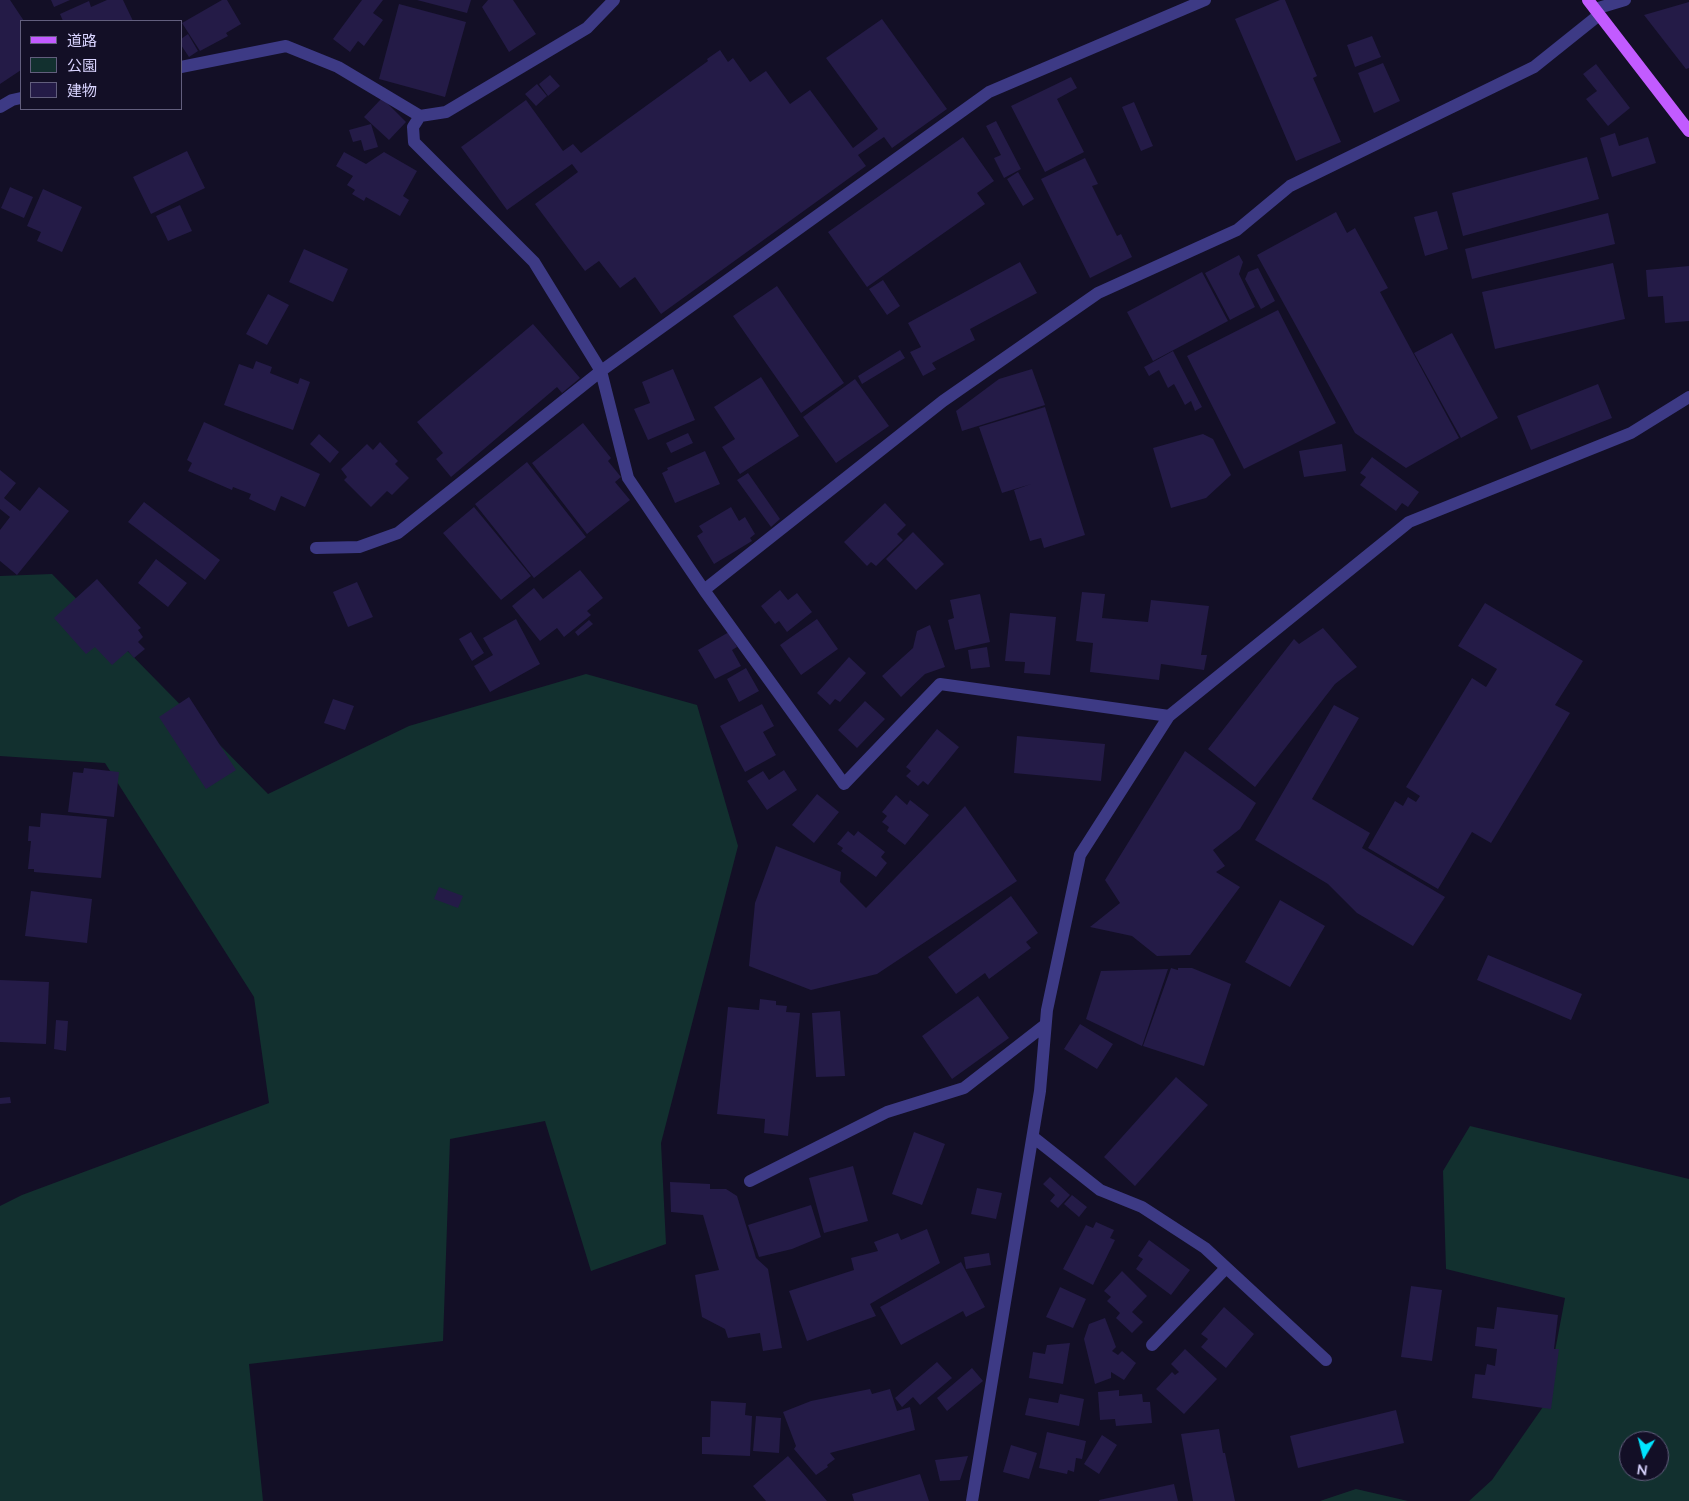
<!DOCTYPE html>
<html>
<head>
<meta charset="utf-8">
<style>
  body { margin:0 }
  #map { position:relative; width:1689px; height:1501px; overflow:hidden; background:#130f26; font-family:Lato,"Noto Sans JP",sans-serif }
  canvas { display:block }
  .legend { position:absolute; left:20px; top:20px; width:162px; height:90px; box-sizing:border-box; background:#130f26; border:1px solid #625e7d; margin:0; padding:6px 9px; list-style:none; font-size:15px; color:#d9d4ff }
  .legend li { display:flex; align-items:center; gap:10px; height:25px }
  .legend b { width:25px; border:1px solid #625e7d }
  .north { position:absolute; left:1619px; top:1431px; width:50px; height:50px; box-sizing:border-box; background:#130f26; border:1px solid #625e7d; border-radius:50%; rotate:188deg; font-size:14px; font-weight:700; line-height:20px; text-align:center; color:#d9d4ff }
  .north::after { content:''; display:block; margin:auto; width:18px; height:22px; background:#00e5ff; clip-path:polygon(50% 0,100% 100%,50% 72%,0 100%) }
</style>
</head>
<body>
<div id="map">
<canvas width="1689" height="1501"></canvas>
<ul class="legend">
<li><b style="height:6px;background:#c25bff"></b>道路</li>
<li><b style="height:14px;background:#12302f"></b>公園</li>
<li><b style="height:14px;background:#241b47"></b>建物</li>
</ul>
<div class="north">N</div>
</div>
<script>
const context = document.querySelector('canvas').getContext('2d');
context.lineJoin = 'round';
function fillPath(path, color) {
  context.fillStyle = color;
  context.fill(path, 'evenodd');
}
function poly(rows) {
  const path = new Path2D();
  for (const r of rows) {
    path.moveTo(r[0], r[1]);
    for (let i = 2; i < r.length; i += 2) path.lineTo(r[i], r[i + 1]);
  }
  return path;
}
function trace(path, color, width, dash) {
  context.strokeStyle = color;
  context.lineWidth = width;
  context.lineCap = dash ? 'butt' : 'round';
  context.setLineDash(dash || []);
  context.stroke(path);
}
fillPath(poly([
  [52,574,268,794,409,726,586,674,697,705,738,846,661,1143,666,1244,591,1271,545,1121,450,1139,443,1341,249,1364,263,1501,0,1501,0,1206,22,1195,269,1103,254,997,105,763,0,756,0,576],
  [1470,1126,1689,1179,1689,1501,1469,1501,1492,1480,1545,1404,1565,1298,1446,1269,1443,1171],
  [1629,1441,1659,1441,1659,1471,1629,1471],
  [1356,1489,1408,1501,1320,1501]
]), '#12302f');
fillPath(poly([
  [0,0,10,0,24,21,21,21,21,70,0,84],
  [51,0,70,0,54,7],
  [107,0,123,0,133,21,63,21,60,14,89,1,91,7],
  [222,0,227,0,241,24,226,33,228,36,200,51,182,23],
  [362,0,383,0,373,13,383,20,364,46,358,41,350,52,333,39],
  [417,0,471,0,467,13],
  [488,0,513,0,536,34,509,52,482,7],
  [1280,0,1285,0,1317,76,1313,78,1341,142,1296,161,1235,19],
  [1689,2,1689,68,1686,69,1644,15],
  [399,4,466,22,445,97,379,79],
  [882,19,947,109,892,148,884,137,858,155,866,166,661,314,635,277,620,288,599,261,585,271,535,204,578,172,572,164,507,210,461,147,526,100,563,151,573,144,581,153,708,61,707,59,720,50,728,62,733,58,750,82,766,71,790,104,810,90,853,148,878,129,826,58],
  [188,34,198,51,189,57,181,45,181,39],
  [1372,36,1381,57,1355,67,1347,45],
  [1383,63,1400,101,1374,113,1358,73],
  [1596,64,1630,108,1608,126,1586,99,1597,91,1583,74],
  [550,75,560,86,548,96,539,84],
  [1071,77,1077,88,1057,99,1084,152,1045,172,1011,106],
  [537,84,547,96,536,106,525,94],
  [382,98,406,122,389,140,364,117],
  [1134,102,1153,146,1141,151,1122,107],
  [996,121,1021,169,1004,178,994,158,1001,155,986,126],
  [371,124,378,147,364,151,361,140,353,142,349,130],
  [1615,133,1619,146,1648,137,1656,163,1612,177,1600,138],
  [963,137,994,181,977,193,985,204,867,287,828,232],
  [187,151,205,188,151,214,133,177],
  [344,152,366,164,384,152,417,171,403,196,409,200,400,216,366,197,364,201,352,194,355,190,347,185,353,176,336,166],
  [1587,157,1599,199,1463,236,1452,193],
  [1085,158,1098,184,1092,186,1117,236,1121,234,1132,257,1090,278,1041,179],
  [1018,172,1034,199,1023,206,1007,179],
  [10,187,33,197,24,218,1,208],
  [43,189,82,207,62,252,37,241,41,232,27,226],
  [180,205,192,231,168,241,156,216],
  [1437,211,1448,249,1425,256,1414,217],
  [1336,212,1347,233,1355,228,1388,288,1380,292,1459,438,1406,468,1355,433,1257,255],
  [1608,213,1615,244,1472,279,1465,249],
  [304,249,348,269,333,302,289,282],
  [1239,255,1243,262,1239,274,1255,307,1230,320,1205,273],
  [1020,262,1037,293,970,329,975,340,932,363,936,369,923,376,910,352,921,347,908,323],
  [1613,263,1625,319,1495,349,1482,292],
  [1689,266,1689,321,1665,323,1663,296,1648,297,1646,270],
  [1258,268,1275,301,1261,309,1245,279,1248,272],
  [1202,272,1228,321,1153,361,1127,312],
  [883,280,900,306,887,315,869,289],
  [777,286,844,383,801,413,733,316],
  [268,294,289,305,267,345,246,334],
  [1278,310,1336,423,1244,469,1187,356],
  [533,324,580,378,562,393,557,387,451,477,436,459,443,453,417,422],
  [1452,333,1498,418,1461,438,1414,353],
  [900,350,905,358,862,384,858,376],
  [1173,351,1202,407,1195,411,1191,401,1185,405,1174,384,1168,388,1159,370,1149,376,1144,367],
  [256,361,272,367,270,373,298,384,300,378,310,382,293,430,224,405,239,364,253,369],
  [673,369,695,420,648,440,634,409,650,403,642,382],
  [1032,369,1045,405,962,431,956,411,999,379],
  [761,377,799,436,740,474,722,447,735,439,714,407],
  [855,379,889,426,836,463,803,417],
  [1598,384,1612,418,1531,450,1517,416],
  [1045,407,1085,535,1044,548,1041,538,1030,541,1014,490,1031,484,1002,493,979,427],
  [204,422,320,474,305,507,281,496,275,511,249,499,251,494,233,487,232,490,188,471,192,463,187,460],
  [583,423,611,458,608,461,621,477,615,482,630,500,587,534,532,463],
  [688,433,693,443,671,453,666,443],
  [319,434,339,452,330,463,310,444],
  [1203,434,1213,439,1231,475,1206,498,1171,508,1153,448],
  [380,442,398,461,395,464,409,478,392,495,387,491,371,507,344,480,347,477,341,469,367,444,373,450],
  [1342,444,1346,471,1304,477,1299,451],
  [705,451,720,484,675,503,662,473,668,470,667,468],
  [1372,457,1419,492,1408,507,1402,503,1396,511,1360,485,1366,477,1360,473],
  [527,462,586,537,534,578,475,504],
  [0,470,16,483,4,498,20,511,39,487,69,511,17,575,0,561,0,530,10,517,0,509],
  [748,473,780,519,771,527,737,480],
  [144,502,220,560,205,580,128,522],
  [885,503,906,525,897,534,903,540,876,566,871,562,867,566,844,542],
  [474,507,531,576,501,600,443,533],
  [731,507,739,521,745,517,755,534,750,538,752,541,714,564,697,536,703,532,699,526],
  [913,532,944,564,916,590,886,559],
  [156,559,187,583,168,607,138,583],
  [580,570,603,598,587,611,591,615,564,637,557,628,540,641,512,606,534,588,543,599],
  [97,579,141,628,138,630,143,637,138,642,145,649,134,658,128,651,112,665,95,647,86,654,54,618],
  [357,582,373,617,348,627,333,592],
  [780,590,788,600,797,593,812,612,787,632,779,621,775,624,761,606],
  [1082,592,1105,594,1102,618,1148,622,1151,600,1209,606,1201,655,1207,655,1204,670,1161,664,1159,680,1090,672,1093,643,1076,641],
  [980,594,990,642,955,650,948,620,954,618,950,600],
  [1485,603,1583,661,1555,705,1570,713,1491,843,1472,832,1438,889,1368,848,1395,801,1403,806,1408,797,1416,802,1420,796,1406,787,1472,678,1486,687,1497,669,1458,646],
  [1010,613,1056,617,1050,675,1024,673,1025,662,1005,661],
  [516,619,540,664,490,692,474,666,493,655,483,638],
  [817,619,838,649,801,675,780,645],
  [589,620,593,624,578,636,575,632],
  [930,625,945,667,925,674,901,697,882,676,913,648,917,631],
  [1323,628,1357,667,1335,684,1255,787,1208,749,1294,639,1299,644],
  [471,632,484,653,472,661,459,639],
  [729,632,737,647,732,650,741,666,715,679,698,650],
  [987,647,990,667,971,669,968,650],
  [849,657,866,673,840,702,835,699,830,705,817,693],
  [746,668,759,691,739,702,727,679],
  [189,697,236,770,206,789,159,717],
  [333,699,354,706,345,730,324,723],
  [865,701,885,719,857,748,838,730],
  [762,704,774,726,763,732,776,755,745,772,720,726],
  [1334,705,1359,718,1312,799,1370,833,1362,848,1445,897,1413,946,1357,913,1328,884,1255,840],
  [937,729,959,747,928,785,923,781,918,786,906,776,911,771,906,767],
  [1017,736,1105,744,1101,781,1014,773],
  [1185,751,1256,803,1240,829,1213,850,1225,866,1216,872,1240,887,1190,955,1157,956,1132,936,1090,927,1120,903,1105,880],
  [84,768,119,772,114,817,68,812,73,772,83,773],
  [784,770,797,790,767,810,747,781,763,771,769,780],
  [817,794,839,812,814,843,792,825],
  [896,795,907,805,910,800,929,815,905,845,887,831,889,827,882,822,887,816,882,812],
  [965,806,1017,881,877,974,811,990,749,966,755,903,776,846,841,872,840,882,866,908],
  [41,813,107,819,101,878,34,872,34,869,28,869,31,841,28,841,29,826,40,827],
  [848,831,854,836,858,831,885,852,881,857,887,863,876,877,841,851,843,848,837,844],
  [439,887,463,896,458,908,434,899],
  [31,891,92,899,87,943,25,936],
  [1011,896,1038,933,1026,942,1031,948,989,979,985,973,956,994,928,957],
  [1280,900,1325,926,1290,987,1245,962],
  [1488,955,1582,994,1571,1020,1477,980],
  [1171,968,1178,970,1178,968,1192,968,1231,984,1204,1066,1143,1046],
  [1168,969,1142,1046,1086,1019,1101,971],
  [0,980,49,982,46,1044,0,1042],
  [978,996,1009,1038,952,1079,922,1036],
  [760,999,776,1001,776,1005,787,1006,786,1012,800,1013,788,1136,764,1133,765,1119,717,1114,728,1007,759,1010],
  [840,1011,845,1076,816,1077,812,1013],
  [56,1020,68,1021,66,1051,54,1049],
  [1080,1024,1113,1044,1097,1069,1064,1049],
  [1176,1077,1208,1105,1135,1186,1104,1157],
  [10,1097,11,1103,0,1104,0,1098],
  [914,1132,945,1144,922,1205,892,1194],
  [853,1166,868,1221,824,1233,809,1178],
  [1050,1177,1070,1195,1058,1208,1050,1201,1055,1195,1043,1184],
  [670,1182,710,1184,710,1189,726,1189,737,1196,756,1258,768,1269,782,1348,763,1351,760,1333,728,1338,725,1329,702,1317,695,1275,719,1270,703,1215,671,1212],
  [977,1188,1002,1193,996,1219,971,1214],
  [1072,1195,1087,1207,1079,1217,1064,1204],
  [811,1205,821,1237,792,1249,759,1257,748,1225],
  [1096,1222,1114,1230,1110,1238,1115,1240,1093,1285,1063,1269,1086,1225,1093,1228],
  [927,1229,940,1263,870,1304,876,1316,807,1341,789,1291,854,1270,851,1258,878,1251,874,1242,898,1233,901,1240],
  [1149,1240,1190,1270,1171,1295,1136,1269,1143,1259,1138,1256],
  [989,1253,991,1265,966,1269,964,1257],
  [961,1262,985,1307,966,1317,963,1311,901,1345,880,1307],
  [1122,1271,1147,1296,1132,1312,1143,1322,1132,1333,1116,1318,1120,1313,1107,1301,1111,1297,1104,1291],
  [1411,1286,1442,1290,1432,1361,1401,1357],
  [1060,1287,1086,1299,1073,1328,1046,1317],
  [1224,1307,1254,1334,1226,1368,1201,1347,1208,1339,1201,1334],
  [1497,1307,1558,1315,1554,1349,1559,1349,1551,1409,1472,1398,1475,1374,1485,1375,1487,1364,1495,1366,1497,1349,1475,1346,1477,1327,1494,1329],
  [1105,1318,1116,1347,1112,1351,1118,1355,1122,1351,1136,1363,1124,1380,1111,1372,1111,1378,1095,1384,1084,1339,1089,1324],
  [1070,1343,1063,1384,1029,1378,1033,1352,1045,1354,1047,1345],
  [1185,1349,1217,1379,1184,1414,1156,1389,1172,1372,1175,1375,1179,1372,1171,1364],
  [937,1362,952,1378,920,1405,913,1397,902,1407,895,1398],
  [972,1368,983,1381,947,1411,937,1398],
  [870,1389,872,1394,890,1389,897,1411,910,1407,915,1430,830,1453,835,1459,827,1465,828,1467,816,1475,794,1449,796,1446,783,1412,811,1401],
  [1119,1390,1119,1396,1142,1394,1143,1402,1150,1402,1152,1423,1116,1426,1115,1419,1100,1420,1098,1392],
  [1060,1394,1084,1399,1079,1426,1025,1415,1029,1398,1058,1403],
  [711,1401,746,1403,745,1415,752,1416,750,1456,702,1454,702,1437,710,1437],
  [1396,1410,1404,1443,1298,1468,1290,1436],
  [756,1416,781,1418,779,1453,753,1451],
  [1219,1429,1223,1453,1225,1453,1235,1501,1193,1501,1181,1434],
  [1047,1432,1086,1441,1082,1459,1076,1458,1074,1472,1068,1470,1067,1474,1039,1468],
  [1102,1435,1117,1445,1099,1474,1084,1464],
  [1011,1445,1037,1453,1029,1479,1003,1472],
  [788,1456,827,1501,766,1501,753,1486],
  [968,1456,960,1480,940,1481,935,1460],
  [920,1474,929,1501,854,1501,852,1494],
  [1174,1484,1178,1501,1099,1501,1099,1500]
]), '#241b47');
trace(poly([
  [614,0,587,28,446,112,420,116,413,127,414,142,534,262,601,371,628,478,704,590,844,784,940,684,1169,716],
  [1595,9,1625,0],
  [181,67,286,46,338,67,420,116],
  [0,107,12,100,21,98],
  [316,548,359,547,398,533,601,371,989,92,1205,0],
  [704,590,943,401,1098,293,1237,230,1290,186,1534,67,1599,15],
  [1033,1137,1100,1190,1142,1207,1205,1248,1326,1360],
  [750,1181,887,1112,964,1088,1045,1025],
  [1152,1345,1226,1268],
  [972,1501,1040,1091,1047,1010,1080,855,1169,716,1409,522,1631,433,1689,397]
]), '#3d3a85', 12);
trace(poly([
  [1588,0,1689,131]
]), '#c25bff', 12);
</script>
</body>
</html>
